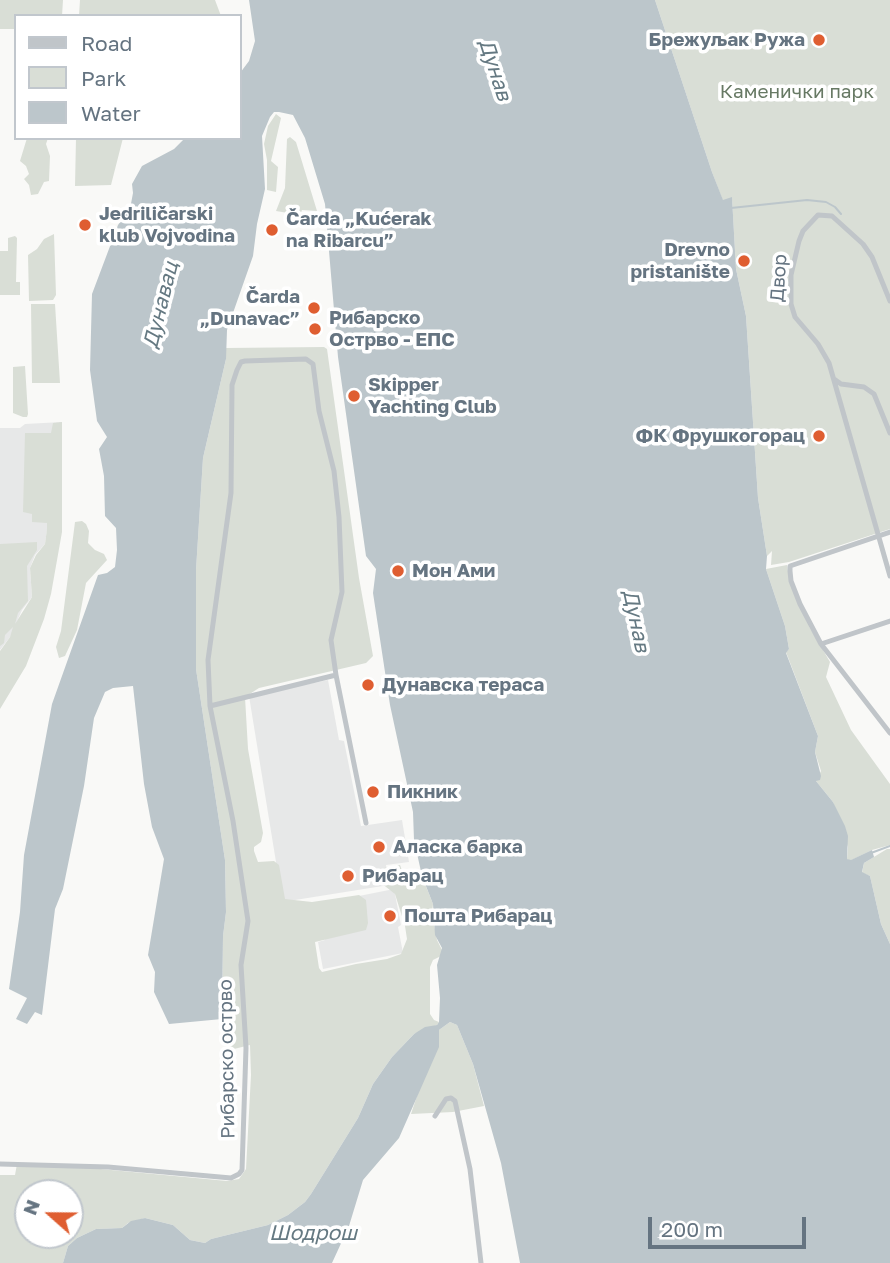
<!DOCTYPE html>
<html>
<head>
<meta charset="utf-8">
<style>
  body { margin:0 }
  #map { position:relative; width:890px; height:1263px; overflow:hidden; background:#f9f9f7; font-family:"Golos Text",sans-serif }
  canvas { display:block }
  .legend { position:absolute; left:14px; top:14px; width:228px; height:126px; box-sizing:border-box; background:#fff; border:2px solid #c1c7cd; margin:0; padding:9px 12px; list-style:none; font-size:21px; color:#657481 }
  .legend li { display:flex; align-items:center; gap:14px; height:35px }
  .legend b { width:35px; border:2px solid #c1c7cd }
  .north { position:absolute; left:14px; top:1179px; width:70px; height:70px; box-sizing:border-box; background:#fff; border:2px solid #c1c7cd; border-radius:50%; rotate:291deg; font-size:19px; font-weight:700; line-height:28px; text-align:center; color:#657481 }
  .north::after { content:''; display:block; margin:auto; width:24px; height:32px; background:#df5e31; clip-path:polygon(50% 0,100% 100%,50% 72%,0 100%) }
  .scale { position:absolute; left:648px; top:1217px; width:158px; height:32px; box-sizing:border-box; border:4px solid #657481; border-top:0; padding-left:9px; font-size:21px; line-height:24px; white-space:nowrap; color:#657481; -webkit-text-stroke:5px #fff; paint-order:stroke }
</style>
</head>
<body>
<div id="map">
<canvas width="890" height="1263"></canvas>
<ul class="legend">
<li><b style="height:9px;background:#c0c5c9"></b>Road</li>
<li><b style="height:19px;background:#d9ded6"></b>Park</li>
<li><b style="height:19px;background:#bcc6cb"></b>Water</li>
</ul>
<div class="north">N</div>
<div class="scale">200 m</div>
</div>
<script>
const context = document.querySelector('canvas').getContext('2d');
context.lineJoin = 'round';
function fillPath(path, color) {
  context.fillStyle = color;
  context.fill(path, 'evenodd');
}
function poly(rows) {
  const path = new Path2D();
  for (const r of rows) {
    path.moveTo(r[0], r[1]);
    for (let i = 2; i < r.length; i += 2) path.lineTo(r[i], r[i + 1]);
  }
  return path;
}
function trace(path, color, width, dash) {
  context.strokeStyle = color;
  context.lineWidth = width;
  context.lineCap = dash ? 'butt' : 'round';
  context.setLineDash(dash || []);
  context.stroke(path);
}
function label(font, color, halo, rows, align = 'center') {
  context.font = font + ' "Golos Text",sans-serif';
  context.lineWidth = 7;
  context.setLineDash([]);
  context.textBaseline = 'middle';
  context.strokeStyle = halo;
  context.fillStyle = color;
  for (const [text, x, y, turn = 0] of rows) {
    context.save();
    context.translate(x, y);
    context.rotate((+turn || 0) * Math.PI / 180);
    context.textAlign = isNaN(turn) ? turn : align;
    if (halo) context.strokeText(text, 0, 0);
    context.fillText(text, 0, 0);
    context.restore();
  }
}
fillPath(poly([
  [62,422,45,544,35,555,30,568,32,597,22,610,10,637,0,650,0,428,20,428,25,424],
  [328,680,339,740,344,741,361,826,402,820,409,862,386,865,389,885,270,904,276,862,249,696],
  [394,889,401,925,398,927,403,953,323,969,318,942,325,940,319,904]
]), '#e7e8e8');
fillPath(poly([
  [0,0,63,0,62,16,16,16,16,29,0,29],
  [80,0,215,0,221,16,79,16],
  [655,0,890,0,890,529,789,562,771,565,772,551,767,556,758,498,746,316,736,269,732,198,723,201,712,172],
  [276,114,281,118,271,161,278,167,276,192,267,190,267,160,264,144,268,126],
  [290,137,296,142,317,211,302,210,300,215,276,211,285,188,287,139],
  [27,138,48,138,46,144,50,156,49,181,44,182,38,194,31,195,29,185,24,179,29,174,26,166,20,161],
  [76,138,123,138,111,185,75,186],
  [54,234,56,295,53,300,29,301,28,255,37,249,44,239],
  [15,236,17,238,16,282,20,282,20,295,0,295,0,251,8,251,8,238],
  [31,304,55,304,60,383,32,383],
  [324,347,327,349,359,578,373,656,366,663,259,688,245,697,248,749,263,833,261,842,254,847,254,851,258,862,274,861,279,865,285,899,312,902,359,895,366,900,368,923,366,930,315,942,319,968,322,972,356,964,387,959,401,954,407,939,405,926,395,894,381,883,380,873,384,868,400,865,403,873,412,883,425,884,433,904,432,913,437,940,442,950,441,956,433,960,430,967,430,1014,434,1020,439,1022,437,1025,414,1034,392,1057,373,1084,358,1118,311,1194,305,1202,288,1215,268,1225,211,1239,205,1243,190,1240,173,1225,145,1218,128,1223,122,1228,96,1229,77,1238,68,1246,63,1263,0,1263,0,1175,15,1175,17,1164,69,1166,227,1181,239,1179,246,1169,251,1075,250,1045,230,1050,224,1046,222,1041,223,936,226,912,225,860,196,669,196,570,203,458,226,359,226,348],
  [28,1193,70,1193,70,1235,28,1235],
  [25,366,28,414,27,417,23,417,13,413,13,367],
  [62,422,62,532,51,594,44,619,26,666,0,709,0,651,10,637,13,627,5,635,4,643,0,646,0,544,37,542,37,550,27,566,28,601,18,613,15,624,32,597,30,568,36,555,45,544,47,529,47,523,32,522,32,514,23,512,25,433,51,433,53,423],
  [82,521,86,524,89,531,88,543,95,550,104,554,107,560,86,583,77,630,65,656,59,658,56,647,61,631,75,522],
  [787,565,789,578,810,628,830,662,826,677,851,730,890,784,890,845,872,850,850,861,847,859,848,847,833,802,816,781,821,771,815,752,818,736,786,652,789,649,785,626,766,569],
  [887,849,890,849,890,944,881,924,870,876,862,873,864,863],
  [450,1022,457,1025,473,1064,484,1106,453,1112,411,1114,439,1030]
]), '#d9ded6');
fillPath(poly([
  [249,0,655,0,712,172,723,200,732,197,736,269,746,316,758,498,767,556,766,569,785,626,789,649,786,653,818,736,815,752,821,776,820,780,816,781,833,802,845,826,848,836,847,859,851,860,872,850,874,857,864,863,862,872,870,876,881,924,890,944,890,1263,520,1263,501,1163,473,1064,457,1025,450,1022,439,1030,439,1047,399,1138,363,1180,349,1226,332,1263,63,1263,68,1246,77,1238,96,1229,122,1228,131,1221,145,1218,173,1225,190,1240,205,1243,211,1239,268,1225,288,1215,305,1202,311,1194,358,1118,373,1084,392,1057,414,1034,425,1027,437,1025,439,1022,440,998,437,965,442,948,435,935,433,904,422,876,414,840,413,812,390,705,373,593,376,569,366,556,338,357,325,204,305,138,293,115,279,112,274,112,270,117,262,136,265,189,257,224,253,256,227,330,226,359,203,458,196,570,196,669,225,860,226,912,223,936,222,1019,169,1024,154,992,155,972,148,955,164,859,152,827,144,784,133,686,113,688,105,692,94,718,84,786,63,889,55,909,42,1015,35,1012,27,1024,16,1019,27,998,9,989,20,912,24,855,52,704,98,575,107,573,115,567,117,550,116,528,105,516,104,476,99,449,107,437,97,421,90,370,92,294,118,225,130,209,133,193,132,184,142,166,174,149,185,138,240,138,240,73,249,61,255,41]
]), '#bcc6cb');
trace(poly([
  [731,208,807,200,826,202,835,207,841,214],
  [871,853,890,846]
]), '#bcc6cb', 2);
trace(poly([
  [890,301,872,257,863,244,832,216,818,215,803,231,799,241,791,275,791,304,795,317,818,344,829,363,890,576],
  [834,379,841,384,864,387,874,394,890,433],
  [890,532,790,566,790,571,791,581,800,604,821,644,890,733],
  [821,644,890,621],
  [210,706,336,675,366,823],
  [435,1116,446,1099,451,1098,455,1101,470,1169,481,1263],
  [0,1164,108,1167,231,1178,239,1174,242,1170,246,1048,241,965,248,921,233,821,210,706,208,660,231,493,232,385,237,370,241,362,245,361,306,359,313,364,319,411,334,471,339,517,342,592,331,640,336,675]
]), '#c0c5c9', 5);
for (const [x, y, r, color] of [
  [819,40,7,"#df5e31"],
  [85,225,7,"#df5e31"],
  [272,230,7,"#df5e31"],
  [744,261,7,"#df5e31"],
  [314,308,7,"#df5e31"],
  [315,329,7,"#df5e31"],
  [354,396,7,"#df5e31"],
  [819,436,7,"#df5e31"],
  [398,571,7,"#df5e31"],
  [368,685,7,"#df5e31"],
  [373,792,7,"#df5e31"],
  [379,847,7,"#df5e31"],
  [348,876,7,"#df5e31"],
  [390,916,7,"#df5e31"]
]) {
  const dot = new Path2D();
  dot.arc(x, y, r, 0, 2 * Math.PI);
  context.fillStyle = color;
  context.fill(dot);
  trace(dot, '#fff', 2.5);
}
label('bold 19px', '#657481', '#fff', [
  ["Брежуљак Ружа",805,40,"right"],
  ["Jedriličarski",99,214],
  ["klub Vojvodina",99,236],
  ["Čarda „Kućerak",286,219],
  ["na Ribarcu”",286,241],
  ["Drevno",730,250,"right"],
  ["pristanište",730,272,"right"],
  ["Čarda",300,297,"right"],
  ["„Dunavac”",300,319,"right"],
  ["Рибарско",329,318],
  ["Острво - ЕПС",329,340],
  ["Skipper",368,385],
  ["Yachting Club",368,407],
  ["ФК Фрушкогорац",805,436,"right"],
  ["Мон Ами",412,571],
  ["Дунавска тераса",382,685],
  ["Пикник",387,792],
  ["Аласка барка",393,847],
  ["Рибарац",362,876],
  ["Пошта Рибарац",404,916]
], 'left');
label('19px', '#677964', '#fff', [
  ["Каменички парк",797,92]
]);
label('19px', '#657481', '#fff', [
  ["Двор",779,278,-86],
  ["Рибарско острво",227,1059,-91]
]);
label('italic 21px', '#657982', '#fff', [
  ["Дунав",495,70,72],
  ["Дунавац",161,305,-76],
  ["Дунав",636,621,78],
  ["Шодрош",313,1233]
]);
</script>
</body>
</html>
